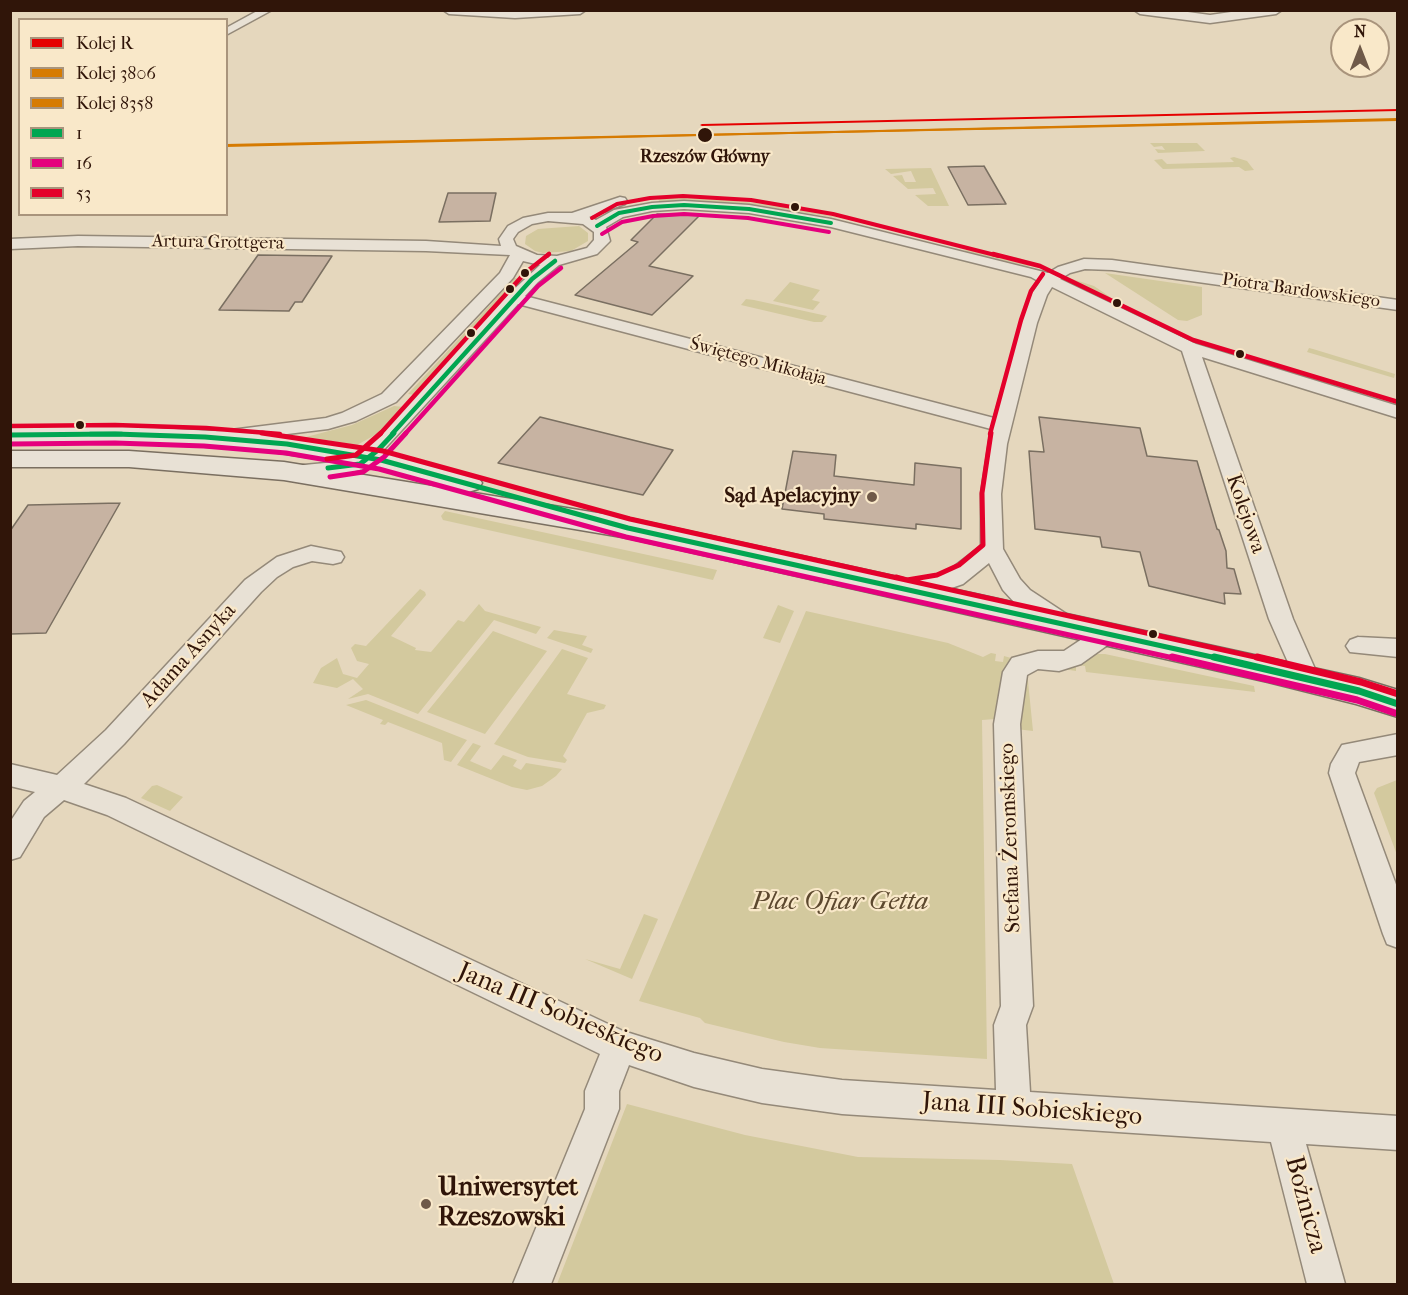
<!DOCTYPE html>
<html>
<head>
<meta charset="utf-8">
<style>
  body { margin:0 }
  #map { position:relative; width:1408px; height:1295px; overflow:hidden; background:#e5d7bd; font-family:"IM FELL French Canon",serif }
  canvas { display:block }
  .frame { position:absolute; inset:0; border:12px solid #301509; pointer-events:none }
  .legend { position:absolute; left:18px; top:18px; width:210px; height:198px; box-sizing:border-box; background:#f9e8c9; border:2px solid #a9947c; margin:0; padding:8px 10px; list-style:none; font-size:18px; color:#301509 }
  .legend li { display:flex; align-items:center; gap:12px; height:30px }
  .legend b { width:30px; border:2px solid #a9947c }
  .north { position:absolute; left:1330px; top:18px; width:60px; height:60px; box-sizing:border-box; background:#f9e8c9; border:2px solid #a9947c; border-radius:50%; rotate:0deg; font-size:16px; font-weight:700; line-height:24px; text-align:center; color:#301509 }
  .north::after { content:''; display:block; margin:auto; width:21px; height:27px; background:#6f5948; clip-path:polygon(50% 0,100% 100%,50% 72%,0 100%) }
</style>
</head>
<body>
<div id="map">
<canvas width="1408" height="1295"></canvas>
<div class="frame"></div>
<ul class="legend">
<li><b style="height:8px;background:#e50000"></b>Kolej R</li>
<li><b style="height:8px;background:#d67b02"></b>Kolej 3806</li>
<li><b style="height:8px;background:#d67b02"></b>Kolej 8358</li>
<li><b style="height:8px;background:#00a651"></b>1</li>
<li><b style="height:8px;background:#e5007d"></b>16</li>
<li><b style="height:8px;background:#e4002b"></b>53</li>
</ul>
<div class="north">N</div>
</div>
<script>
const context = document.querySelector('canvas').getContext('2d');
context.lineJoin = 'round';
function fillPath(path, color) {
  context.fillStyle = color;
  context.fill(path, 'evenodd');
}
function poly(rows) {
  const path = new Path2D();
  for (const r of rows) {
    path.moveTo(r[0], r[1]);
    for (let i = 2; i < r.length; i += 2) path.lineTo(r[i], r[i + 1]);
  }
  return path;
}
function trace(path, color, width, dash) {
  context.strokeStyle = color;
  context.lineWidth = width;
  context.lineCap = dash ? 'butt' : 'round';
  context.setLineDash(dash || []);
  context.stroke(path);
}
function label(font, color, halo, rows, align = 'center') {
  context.font = font + ' "IM FELL French Canon",serif';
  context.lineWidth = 4.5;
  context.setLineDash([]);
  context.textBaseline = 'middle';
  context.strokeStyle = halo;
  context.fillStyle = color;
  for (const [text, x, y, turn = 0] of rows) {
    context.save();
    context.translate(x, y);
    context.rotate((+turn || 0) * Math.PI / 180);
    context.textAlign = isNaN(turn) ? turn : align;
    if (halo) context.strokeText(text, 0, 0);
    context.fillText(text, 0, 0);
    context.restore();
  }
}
fillPath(poly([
  [1150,143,1197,143,1205,151,1158,153,1155,149,1165,150,1162,146,1154,147],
  [1234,157,1247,161,1254,170,1245,171,1239,167,1163,169,1154,160,1162,159,1167,164,1234,162,1230,158],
  [931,168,949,206,928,206,915,195,936,194,933,188,908,189,893,176,902,175,905,182,916,182,911,171,891,174,885,169],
  [698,197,784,206,845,219,750,204,692,201,660,202,657,198],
  [579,226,588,233,588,241,571,251,543,253,535,251,525,244,526,236,538,229],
  [967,248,1019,258,1041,266,1027,266,965,251],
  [1105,273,1202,287,1202,315,1187,321,1178,320],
  [515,278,524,280,482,322,415,395,408,394],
  [1069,278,1094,286,1135,314,1065,281],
  [790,282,820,290,812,300,820,302,813,310,773,301],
  [746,299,754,300,827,316,822,322,814,322,741,305],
  [1309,348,1313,349,1395,374,1394,378,1307,352],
  [394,406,404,407,382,431,357,445,306,437,352,425],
  [445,511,565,537,717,570,713,580,443,520,441,516],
  [420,589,425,592,426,595,391,636,416,648,415,650,431,652,458,620,464,622,479,604,485,611,541,627,536,634,494,620,418,714,368,694,348,699,363,689,353,679,337,688,313,683,321,668,337,658,343,674,357,678,369,664,357,661,351,648,355,644,366,646],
  [778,605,794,611,780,643,763,638],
  [806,611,948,643,983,657,991,653,996,654,995,661,1003,662,1004,656,1018,660,995,719,982,720,987,1059,820,1048,784,1042,705,1023,700,1018,639,1001],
  [554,630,587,636,582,645,593,649,591,653,547,638],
  [493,631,547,651,485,734,427,712],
  [562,649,588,658,567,694,606,705,604,709,587,713,563,756,567,760,565,763,528,757,494,744],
  [1093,654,1105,654,1254,686,1255,692,1086,672,1085,666,1076,665,1076,671,1063,669],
  [1027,671,1033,731,1016,729],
  [366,700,467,740,451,762,444,760,442,743,388,722,385,725,380,724,383,720,346,705],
  [473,743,481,746,470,761,491,770,503,755,517,760,513,766,521,770,526,763,562,769,556,776,542,786,527,790,512,787,457,765],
  [1397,780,1398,780,1397,855,1374,793,1377,788],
  [157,785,183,797,170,811,141,798,152,786],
  [644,914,658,919,632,979,585,959,620,969],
  [627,1104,745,1135,858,1157,1000,1160,1072,1164,1114,1284,557,1284]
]), '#d3c99e');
const building = poly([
  [984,166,1006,204,968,205,948,167,984,166],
  [448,193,496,193,490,221,439,222,448,193],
  [657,214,700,215,649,266,693,276,652,315,575,295,638,242,631,240,657,214],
  [258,255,332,256,302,302,295,302,289,311,219,310,258,255],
  [540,417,673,450,643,495,498,463,540,417],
  [1039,417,1140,428,1147,456,1197,461,1217,529,1219,530,1226,551,1227,568,1234,569,1241,594,1224,593,1225,604,1149,586,1140,552,1102,547,1100,537,1035,529,1029,451,1044,452,1039,417],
  [793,451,836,455,834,476,914,485,915,463,961,468,961,529,916,524,916,529,824,519,824,514,782,509,793,451],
  [120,503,46,633,10,634,10,531,28,505,120,503]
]);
fillPath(building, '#c7b3a2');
trace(building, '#7a6f61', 1.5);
const minor = poly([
  [259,10,272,10,226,35,226,28,259,10],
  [620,197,625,198,627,201,625,204,589,217,596,220,614,210,652,203,684,201,749,205,831,219,1048,273,1058,267,1084,259,1112,260,1398,300,1398,310,1112,270,1085,269,1070,273,1060,279,1196,344,1398,406,1398,418,1202,357,1293,619,1319,678,1316,685,1307,687,1298,685,1269,619,1182,351,1052,287,1047,295,1037,323,1007,444,1001,494,1003,549,1020,579,1030,590,1071,617,1075,623,1071,629,1063,632,1055,629,1014,602,1003,590,989,563,963,584,940,592,907,597,899,595,896,589,899,583,947,572,981,546,981,494,991,429,518,304,367,468,347,473,289,477,282,475,279,471,282,467,347,461,361,454,508,295,540,265,523,261,513,278,396,402,356,421,328,429,222,442,215,440,212,436,215,432,326,418,342,413,382,394,500,273,510,255,426,251,78,246,10,249,10,239,78,236,426,241,501,246,499,239,508,226,523,218,548,213,572,213,620,197],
  [684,209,749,213,831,227,1031,277,1040,282,1031,295,1021,323,994,418,525,296,538,282,559,265,597,254,610,241,606,227,623,217,652,211,684,209],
  [548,221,583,224,594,232,594,240,587,248,557,256,537,255,516,246,513,239,518,232,532,224,548,221],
  [311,546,341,552,344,557,341,562,333,564,312,561,293,567,277,577,261,592,124,744,84,784,126,798,623,1031,694,1053,762,1069,842,1080,996,1090,994,1025,1001,1006,994,724,1003,672,1012,658,1038,651,1064,651,1100,627,1108,624,1116,627,1120,633,1116,639,1081,664,1059,671,1038,669,1027,675,1020,724,1033,1006,1026,1025,1030,1092,1398,1116,1398,1150,1306,1144,1345,1284,1307,1284,1271,1142,842,1114,762,1103,694,1087,629,1065,619,1091,619,1109,551,1284,513,1284,585,1109,585,1091,600,1054,107,815,64,800,44,817,20,857,10,860,10,822,24,801,35,792,10,786,10,764,57,775,106,730,245,580,277,557,311,546],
  [1358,637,1398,639,1398,657,1350,652,1346,646,1350,640,1358,637],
  [1398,734,1398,755,1359,762,1355,773,1398,890,1398,948,1387,944,1383,934,1329,773,1331,764,1342,745,1398,734]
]);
const tertiary = poly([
  [443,10,586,10,580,14,515,18,449,14,443,10],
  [1134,10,1173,10,1210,15,1245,10,1282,10,1276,14,1210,23,1140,14,1134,10]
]);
const secondary = poly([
  [115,426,253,433,381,452,478,477,482,483,478,489,468,492,380,468,253,449,115,442,10,443,10,427,115,426],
  [10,451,129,451,284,462,628,518,1359,678,1398,690,1398,717,1356,704,1268,682,628,538,284,480,129,467,10,467,10,451]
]);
trace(minor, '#948979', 3);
trace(tertiary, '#948979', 3);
trace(secondary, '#7a6f61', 3);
fillPath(minor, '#e8e1d5');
fillPath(tertiary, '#e8e1d5');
fillPath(secondary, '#e8e1d5');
trace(poly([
  [597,226,619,213,652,207,684,205,749,209,831,223]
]), '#00a651', 4);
trace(poly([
  [90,434,122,434],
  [392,434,532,279,555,261]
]), '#00a651', 4.5);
trace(poly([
  [10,435,115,434,205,437,287,444,381,460,628,528,1221,659],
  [328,468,360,464,378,450,394,433]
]), '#00a651', 5);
trace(poly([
  [1214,657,1359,691,1398,704]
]), '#00a651', 7);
trace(poly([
  [602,234,622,222,653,216,684,214,748,218,829,232]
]), '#e5007d', 4);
trace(poly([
  [405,434,538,286,561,268]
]), '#e5007d', 4.5);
trace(poly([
  [10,444,115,443,204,446,286,453,379,469,626,537,1178,659],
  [330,477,363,472,384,457,406,433]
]), '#e5007d', 5);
trace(poly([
  [1172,657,1357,700,1395,713]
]), '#e5007d', 7);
trace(poly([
  [592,218,617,204,650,198,683,196,751,200,833,214,999,256],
  [547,256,549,254]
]), '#e4002b', 4);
trace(poly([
  [993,254,1040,266,1193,340,1398,402],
  [10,426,115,425,206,428,280,434],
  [380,434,525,273,549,254],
  [990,434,1021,320,1031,291,1043,274]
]), '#e4002b', 4.5);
trace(poly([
  [262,433,383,451,630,519,1264,659],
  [327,459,356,455,381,433],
  [896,577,907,580,937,575,959,565,983,545,982,493,991,433]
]), '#e4002b', 5);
trace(poly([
  [1257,657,1361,682,1398,694]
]), '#e4002b', 7);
fillPath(poly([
  [1398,109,1398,111,702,126,700,125,702,124,1398,109]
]), '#e50000');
fillPath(poly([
  [1398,118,1398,120,226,147,226,145,1398,118]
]), '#d67b02');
fillPath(poly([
  [1398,119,1398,121,226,146,226,144,1398,119]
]), '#d67b02');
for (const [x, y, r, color] of [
  [705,135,8,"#301509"],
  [795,207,5,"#301509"],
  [525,273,5,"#301509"],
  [510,289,5,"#301509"],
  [1117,303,5,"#301509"],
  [471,333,5,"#301509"],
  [1240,354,5,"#301509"],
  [80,425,5,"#301509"],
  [872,497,6,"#6f5948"],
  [1153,634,5,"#301509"],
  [426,1204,6,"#6f5948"]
]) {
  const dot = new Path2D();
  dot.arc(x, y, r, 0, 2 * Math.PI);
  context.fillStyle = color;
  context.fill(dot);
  trace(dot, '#f9e8c9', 2);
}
label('bold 18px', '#301509', '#f9e8c9', [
  ["Rzeszów Główny",705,158]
]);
label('18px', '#301509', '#f9e8c9', [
  ["Artura Grottgera",218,243,1],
  ["Piotra Bardowskiego",1301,291,8],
  ["Świętego Mikołaja",758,362,15]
]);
label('bold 21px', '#301509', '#f9e8c9', [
  ["Sąd Apelacyjny",860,497]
], 'right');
label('21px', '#301509', '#f9e8c9', [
  ["Kolejowa",1245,514,71],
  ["Adama Asnyka",189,656,-48],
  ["Stefana Żeromskiego",1011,838,-92]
]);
label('italic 26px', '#5c482e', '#f9e8c9', [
  ["Plac Ofiar Getta",840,903]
]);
label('26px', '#301509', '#f9e8c9', [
  ["Jana III Sobieskiego",560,1014,23],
  ["Jana III Sobieskiego",1032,1110,4],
  ["Bożnicza",1305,1205,75]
]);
label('bold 26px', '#301509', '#f9e8c9', [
  ["Uniwersytet",438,1189],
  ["Rzeszowski",438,1219]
], 'left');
</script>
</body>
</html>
